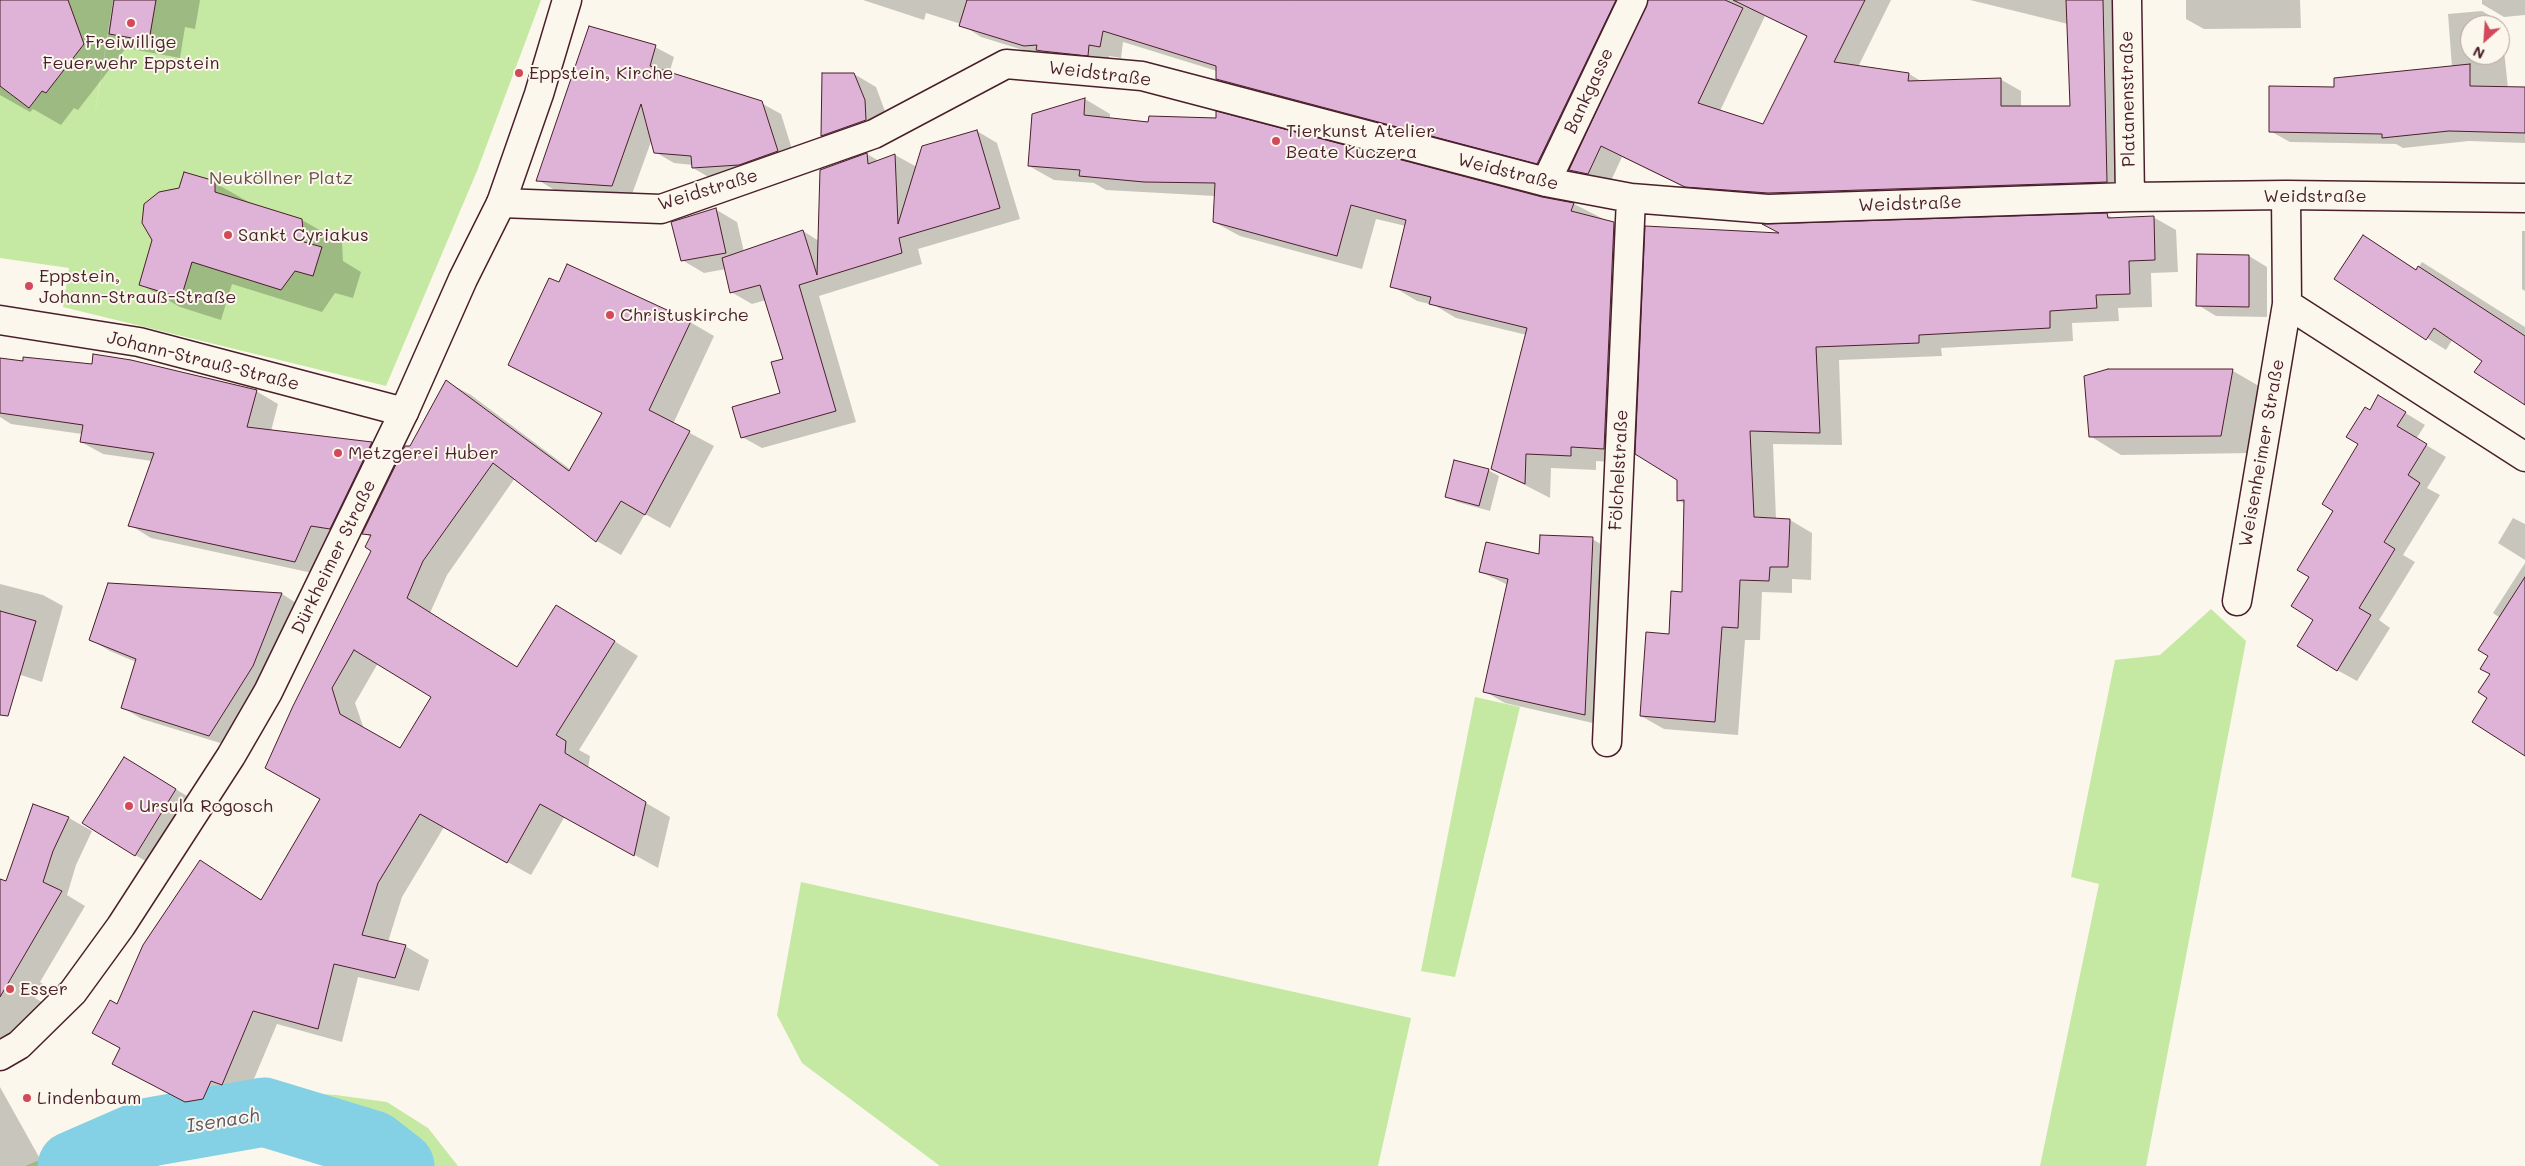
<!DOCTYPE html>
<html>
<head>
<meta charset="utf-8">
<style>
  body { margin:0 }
  #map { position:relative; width:2525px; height:1166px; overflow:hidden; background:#fbf7ec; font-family:Mali,sans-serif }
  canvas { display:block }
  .north { position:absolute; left:2460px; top:15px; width:50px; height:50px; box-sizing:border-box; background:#fbf7ec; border:1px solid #b4a19f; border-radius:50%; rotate:206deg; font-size:14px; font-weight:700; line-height:20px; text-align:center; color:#4a1f2b }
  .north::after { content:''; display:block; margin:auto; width:18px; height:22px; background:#d1495b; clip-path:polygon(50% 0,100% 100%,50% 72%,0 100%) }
</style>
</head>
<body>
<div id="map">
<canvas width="2525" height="1166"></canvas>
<div class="north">N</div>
</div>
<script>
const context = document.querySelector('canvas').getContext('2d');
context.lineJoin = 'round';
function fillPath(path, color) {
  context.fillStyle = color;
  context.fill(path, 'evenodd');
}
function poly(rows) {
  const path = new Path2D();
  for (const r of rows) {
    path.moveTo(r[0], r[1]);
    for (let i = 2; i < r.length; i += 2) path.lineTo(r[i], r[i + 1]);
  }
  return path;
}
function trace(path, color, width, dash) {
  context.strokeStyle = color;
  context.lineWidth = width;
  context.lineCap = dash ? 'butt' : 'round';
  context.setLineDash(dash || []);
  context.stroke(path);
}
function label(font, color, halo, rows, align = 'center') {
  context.font = font + ' Mali,sans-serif';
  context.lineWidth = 4;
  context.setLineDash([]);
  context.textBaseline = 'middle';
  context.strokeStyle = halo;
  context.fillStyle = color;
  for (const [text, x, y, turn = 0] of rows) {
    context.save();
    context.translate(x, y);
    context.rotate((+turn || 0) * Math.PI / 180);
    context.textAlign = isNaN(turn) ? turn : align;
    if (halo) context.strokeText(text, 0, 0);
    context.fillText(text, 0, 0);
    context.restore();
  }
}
fillPath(poly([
  [0,0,113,0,94,119,114,0,541,0,477,171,386,386,63,307,69,268,0,258],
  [2211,609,2246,641,2146,1166,2040,1166,2099,884,2071,877,2115,660,2160,655],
  [1475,697,1520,707,1455,977,1421,971],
  [801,882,1411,1018,1378,1166,940,1166,802,1063,777,1015],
  [289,1092,336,1095,387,1102,428,1128,458,1166,376,1166,347,1143,257,1130,137,1166,25,1166,173,1105,240,1095]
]), '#c5e9a3');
fillPath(poly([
  [0,0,200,0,195,29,185,27,180,58,126,48,78,110,74,108,61,125,33,109,30,112,0,95],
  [863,0,1644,0,1558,175,1238,91,1217,79,1217,71,1123,42,1121,58,1109,56,1108,67,1046,57,981,37,961,24,926,13,924,20],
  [1650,0,1891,0,1858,67,1909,74,1921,81,2000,79,2021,91,2021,107,2071,108,2068,24,1970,0,2123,0,2127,193,1706,198,1622,157,1609,185,1591,182,1570,170],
  [1765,16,1808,37,1764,125,1720,111],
  [2186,0,2300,0,2301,28,2204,29,2186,19],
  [2482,0,2525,0,2525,15,2504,17,2482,4],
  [2482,11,2501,22,2508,88,2525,89,2525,143,2469,141,2403,148,2396,144,2290,142,2270,131,2335,89,2452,67,2448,14],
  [2470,25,2500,25,2500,55,2470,55],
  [655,47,674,57,669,74,761,103,781,114,796,162,712,179,693,168,693,165,674,163,655,152,652,139,631,197,556,191,538,180],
  [854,74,876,87,886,114,843,148,822,136],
  [1085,99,1110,114,1110,119,1574,204,1639,237,1629,463,1596,461,1596,470,1551,468,1550,498,1492,468,1527,335,1456,318,1434,305,1417,301,1392,286,1406,226,1376,219,1362,269,1240,236,1214,222,1215,196,1106,190,1094,183,1054,180,1029,166,1033,115],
  [977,131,997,143,1020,219,918,249,922,264,819,296,856,422,762,448,742,437,781,394,784,360,766,300,752,304,731,292,726,269,704,273,682,260,715,209,737,222,744,252,803,231,819,241,821,171,867,154,879,161,895,155,917,167],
  [215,183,254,205,302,220,342,243,343,261,361,272,353,298,335,293,322,312,232,284,221,320,180,307,140,284],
  [2107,215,2115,219,2153,217,2176,230,2178,272,2151,273,2152,307,2118,308,2119,321,2072,323,2073,341,1941,348,1942,356,1839,360,1842,445,1773,444,1776,519,1790,520,1812,533,1811,580,1792,579,1792,593,1762,592,1760,640,1745,640,1738,735,1664,729,1641,716,1683,593,1685,504,1678,500,1781,234],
  [2522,231,2525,231,2525,291,2522,289],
  [2382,248,2417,270,2422,262,2525,327,2525,404,2483,361,2452,340,2446,350,2427,338],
  [2249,256,2267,267,2267,317,2216,316,2198,305],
  [690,322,714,336,673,424,714,446,670,528,645,514,621,555,597,541,515,478,447,575,430,613,518,668,581,620,638,656,579,750,590,756,588,769,670,817,658,868,565,816,531,875,444,827,402,897,388,942,405,946,429,960,419,991,358,977,342,1042,277,1024,246,1098,235,1093,227,1113,210,1115,113,1064,121,1048,117,1006,147,938,197,867,208,867,262,900,322,799,267,768,372,550,371,537,364,533,447,382,471,395,571,470,603,413,510,364],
  [378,663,432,696,401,750,364,729,355,703],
  [0,359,256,391,278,404,271,431,372,443,393,456,317,574,151,538,130,525,152,461,103,454,81,442,82,434,11,424,0,417],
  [2233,371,2264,389,2253,453,2121,455,2090,436],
  [2399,409,2425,425,2416,439,2446,457,2427,488,2440,495,2403,555,2415,562,2379,620,2390,628,2357,681,2337,670,2315,620,2311,576,2370,411],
  [1488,470,1499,476,1490,511,1457,502,1446,496],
  [2513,518,2525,524,2525,560,2498,543],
  [1592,539,1613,551,1606,726,1505,703,1484,691,1508,585,1481,572],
  [2525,563,2525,754,2489,697,2490,656,2500,618,2493,613],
  [0,584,43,595,63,606,42,682,0,668],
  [109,585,282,594,301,606,230,746,142,719,123,708,136,662,110,651,91,640],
  [124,758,207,808,167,873,135,855],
  [69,818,92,831,76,865,67,895,85,906,40,982,43,984,35,998,52,1008,0,1053,0,880,7,883],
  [0,1087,44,1166,0,1166]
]), '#0003');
trace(poly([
  [72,1166,150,1132,264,1112,373,1145,400,1166]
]), '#84d0e4', 69);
const building = poly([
  [0,0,68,0,84,44,46,93,42,91,29,108,0,86,0,0],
  [114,0,156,0,149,41,109,34,114,0],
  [967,0,1616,0,1537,164,1216,79,1216,66,1103,31,1100,47,1089,45,1088,56,1042,51,1036,50,1037,45,1024,46,959,26,967,0],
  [1648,0,1725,0,1743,8,1698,103,1763,124,1807,36,1733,0,1865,0,1834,62,1909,73,1908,81,2001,78,2001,106,2070,106,2066,0,2103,0,2107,182,1768,193,1685,187,1601,146,1588,174,1569,170,1648,0],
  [589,26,656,45,650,66,762,101,778,151,739,165,692,168,691,156,654,153,641,104,612,186,536,181,589,26],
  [2470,64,2470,86,2525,87,2525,133,2449,131,2382,138,2382,134,2269,132,2269,86,2334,87,2334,78,2470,64],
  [822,73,854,73,865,100,866,120,821,136,822,73],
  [1085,98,1084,115,1148,122,1149,116,1216,118,1216,111,1542,197,1574,203,1571,211,1614,222,1604,449,1571,447,1571,456,1526,454,1525,484,1491,469,1527,328,1429,304,1431,297,1390,287,1406,220,1351,205,1337,256,1213,222,1215,183,1144,182,1079,176,1080,170,1028,166,1032,114,1085,98],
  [977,130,1000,208,899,238,902,253,799,285,836,411,741,438,732,407,780,393,771,362,783,359,760,285,730,293,722,258,803,230,817,275,820,170,867,153,868,164,895,154,898,224,922,146,977,130],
  [184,172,215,181,215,192,302,219,304,242,322,247,313,276,295,271,281,290,192,262,181,298,139,285,152,240,142,223,144,204,159,192,179,188,184,172],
  [716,208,726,253,681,261,671,222,716,208],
  [2107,213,2108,218,2154,216,2155,260,2129,261,2130,294,2096,295,2097,308,2050,311,2050,328,1919,335,1919,343,1816,347,1820,433,1750,431,1754,517,1790,519,1788,567,1770,567,1769,581,1740,580,1738,628,1722,627,1715,722,1640,716,1646,632,1669,634,1671,591,1682,592,1684,500,1677,501,1677,480,1635,454,1645,226,1779,233,1762,224,2107,213],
  [2363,235,2416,270,2418,266,2525,336,2525,405,2474,372,2482,361,2434,328,2426,340,2334,279,2363,235],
  [2197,254,2249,255,2249,307,2196,306,2197,254],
  [567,264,691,321,649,410,690,431,645,515,621,501,596,542,493,463,423,561,407,598,517,667,556,605,615,641,556,735,566,741,565,753,646,802,634,856,540,804,507,863,420,814,378,883,362,935,406,945,395,978,334,964,318,1029,253,1011,222,1085,211,1081,203,1099,185,1102,112,1064,120,1048,92,1033,110,1000,117,1004,143,945,200,860,261,900,320,799,265,768,293,706,371,551,365,547,371,535,362,534,405,446,410,446,446,380,569,471,602,413,508,365,549,278,559,282,567,264],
  [354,650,431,697,400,748,340,714,332,688,354,650],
  [93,354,131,360,257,390,247,427,372,442,330,529,311,526,295,562,128,526,154,453,80,442,83,425,0,413,0,358,23,361,23,357,92,364,93,354],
  [2108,369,2233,369,2221,436,2089,437,2084,376,2108,369],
  [2378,395,2406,412,2397,426,2427,444,2408,475,2420,483,2384,542,2395,549,2359,608,2371,615,2337,671,2297,646,2313,620,2291,606,2309,577,2297,570,2333,511,2322,504,2358,444,2346,437,2365,407,2370,410,2378,395],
  [1454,460,1489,469,1479,506,1445,497,1454,460],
  [1540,535,1593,537,1585,715,1483,692,1508,579,1479,572,1486,542,1539,554,1540,535],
  [2525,577,2525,756,2472,722,2487,698,2478,692,2490,674,2480,669,2488,656,2478,650,2525,577],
  [108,583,282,593,253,666,209,736,121,708,136,659,89,640,108,583],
  [0,611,36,621,8,716,0,715,0,611],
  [124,757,176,789,135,856,82,823,124,757],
  [33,804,69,817,53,851,43,882,62,891,0,997,0,879,6,881,33,804]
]);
fillPath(building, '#dfb3d7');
trace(building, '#4a1f2b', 1);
const minor = poly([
  [2127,0,2130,197],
  [1546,182,1633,0],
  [2286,195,2287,304,2525,457],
  [501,203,661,209,874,134,1006,64,1142,76,1546,182,1631,198,1768,209,2130,197,2286,195,2525,198],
  [0,320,139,342,404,412],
  [2237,601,2287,304],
  [1607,742,1631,198]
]);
const major = poly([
  [0,1056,19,1045,73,992,121,926,231,756,268,692,404,412,463,279,501,203,539,94,567,0]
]);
trace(minor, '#4a1f2b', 31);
trace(major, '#4a1f2b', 31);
trace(minor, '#fbf7ec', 28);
trace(major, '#fbf7ec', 28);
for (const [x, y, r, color] of [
  [131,23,5,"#d1495b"],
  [519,73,5,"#d1495b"],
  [1276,141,5,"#d1495b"],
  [228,235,5,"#d1495b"],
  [29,286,5,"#d1495b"],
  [610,315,5,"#d1495b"],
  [338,453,5,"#d1495b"],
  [129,806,5,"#d1495b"],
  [10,989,5,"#d1495b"],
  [27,1098,5,"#d1495b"]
]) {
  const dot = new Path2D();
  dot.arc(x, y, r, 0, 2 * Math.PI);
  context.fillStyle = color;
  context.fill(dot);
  trace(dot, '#fbf7ec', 2);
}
label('18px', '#4a1f2b', '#fbf7ec', [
  ["Freiwillige",131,42,"center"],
  ["Feuerwehr Eppstein",131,63,"center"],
  ["Eppstein, Kirche",529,73],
  ["Tierkunst Atelier",1286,131],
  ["Beate Kuczera",1286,152],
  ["Sankt Cyriakus",238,235],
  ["Eppstein,",39,276],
  ["Johann-Strauß-Straße",39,297],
  ["Christuskirche",620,315],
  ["Metzgerei Huber",348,453],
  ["Ursula Rogosch",139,806],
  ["Esser",20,989],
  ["Lindenbaum",37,1098]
], 'left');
label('18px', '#4a1f2b', '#fbf7ec', [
  ["Weidstraße",1100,74,7],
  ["Bankgasse",1589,91,-65],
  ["Platanenstraße",2128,99,-91],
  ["Weidstraße",1508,172,14],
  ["Weidstraße",708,190,-17],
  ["Weidstraße",2315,196],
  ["Weidstraße",1910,204,-2],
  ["Johann-Strauß-Straße",203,361,14],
  ["Weisenheimer Straße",2262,453,-80],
  ["Fölchelstraße",1619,470,-87],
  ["Dürkheimer Straße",334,557,-64]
]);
label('18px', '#695249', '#fbf7ec', [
  ["Neuköllner Platz",281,178]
]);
label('italic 19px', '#5b5462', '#fbf7ec', [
  ["Isenach",223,1121,-9]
]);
</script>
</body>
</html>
